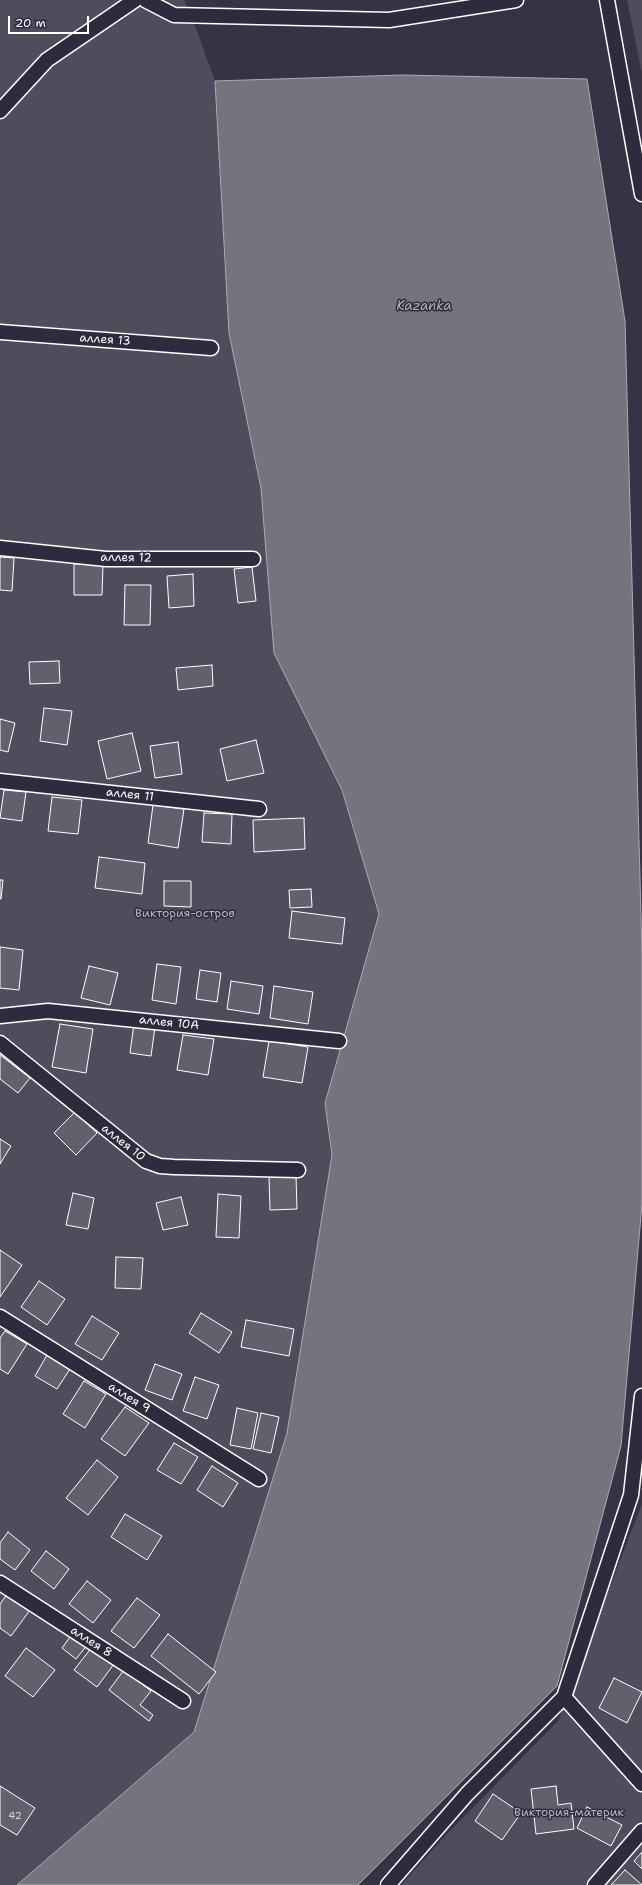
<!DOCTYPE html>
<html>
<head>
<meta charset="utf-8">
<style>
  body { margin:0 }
  #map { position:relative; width:642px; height:1885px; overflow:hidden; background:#373345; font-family:"Shantell Sans",sans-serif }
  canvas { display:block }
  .scale { position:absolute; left:8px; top:16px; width:81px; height:18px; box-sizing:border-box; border:2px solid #fff; border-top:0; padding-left:5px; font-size:12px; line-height:14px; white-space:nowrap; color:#fff; -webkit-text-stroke:3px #2f2a3d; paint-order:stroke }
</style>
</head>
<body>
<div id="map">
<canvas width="642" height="1885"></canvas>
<div class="scale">20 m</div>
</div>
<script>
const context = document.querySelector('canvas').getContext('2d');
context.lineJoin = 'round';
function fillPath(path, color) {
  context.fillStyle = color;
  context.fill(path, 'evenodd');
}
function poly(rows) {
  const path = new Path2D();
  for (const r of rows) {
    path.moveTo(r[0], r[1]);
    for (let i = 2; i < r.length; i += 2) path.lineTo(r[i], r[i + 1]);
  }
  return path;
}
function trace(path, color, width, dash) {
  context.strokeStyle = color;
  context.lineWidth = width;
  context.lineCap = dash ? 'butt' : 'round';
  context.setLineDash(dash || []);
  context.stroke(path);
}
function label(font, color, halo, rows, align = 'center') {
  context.font = font + ' "Shantell Sans",sans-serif';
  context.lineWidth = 3;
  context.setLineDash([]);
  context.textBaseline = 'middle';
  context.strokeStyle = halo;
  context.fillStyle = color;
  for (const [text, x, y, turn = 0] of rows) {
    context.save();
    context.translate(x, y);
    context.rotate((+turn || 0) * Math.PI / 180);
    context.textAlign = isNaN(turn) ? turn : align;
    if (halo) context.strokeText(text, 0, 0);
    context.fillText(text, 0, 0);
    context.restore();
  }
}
fillPath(poly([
  [0,0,184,0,197,31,215,81,229,333,261,488,274,653,342,790,379,914,325,1103,332,1155,287,1433,194,1732,17,1885,0,1885],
  [627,0,642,0,642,73],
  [642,1504,642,1885,401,1885,446,1835,558,1721]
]), '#514c5c');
const water = poly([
  [402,75,587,79,625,321,642,953,642,1204,621,1446,557,1686,358,1885,17,1885,194,1732,287,1433,332,1155,325,1103,379,914,342,790,274,653,261,488,229,333,215,81,402,75]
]);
fillPath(water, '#76737f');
trace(water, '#adabb2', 1);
const building = poly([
  [0,557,14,558,12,591,0,590,0,557],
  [74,564,103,564,102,595,74,595,74,564],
  [252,567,256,601,238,603,234,569,252,567],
  [193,574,194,606,169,608,167,576,193,574],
  [125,585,151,585,150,625,124,625,125,585],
  [59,661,60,683,30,684,29,662,59,661],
  [212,665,213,686,178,690,176,668,212,665],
  [44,708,72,711,67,745,40,741,44,708],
  [0,719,15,723,8,752,0,750,0,719],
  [132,733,141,771,107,779,98,741,132,733],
  [256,740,264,773,227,781,220,749,256,740],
  [178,742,182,774,155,778,150,746,178,742],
  [4,790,26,792,22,821,0,818,4,790],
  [52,797,82,800,78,834,48,831,52,797],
  [153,805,184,809,178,848,148,843,153,805],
  [204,813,232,814,231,844,202,842,204,813],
  [304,818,305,849,254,852,253,820,304,818],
  [99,857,145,863,142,894,95,888,99,857],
  [0,880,3,880,1,899,0,899,0,880],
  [164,881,191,881,191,907,164,906,164,881],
  [311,889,312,907,290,908,289,890,311,889],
  [292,911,345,918,342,944,289,938,292,911],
  [0,947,23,950,19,990,0,988,0,947],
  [157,964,181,967,176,1004,152,1000,157,964],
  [89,966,118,973,110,1005,81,998,89,966],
  [200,970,221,973,217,1002,196,999,200,970],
  [231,981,263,986,259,1014,227,1009,231,981],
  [274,986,313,992,308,1024,270,1018,274,986],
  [60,1024,93,1029,86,1073,52,1067,60,1024],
  [134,1024,155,1027,151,1056,130,1053,134,1024],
  [183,1035,214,1039,208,1075,177,1070,183,1035],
  [269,1041,308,1047,302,1083,263,1077,269,1041],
  [0,1055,30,1078,18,1093,0,1079,0,1055],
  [75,1112,97,1133,76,1155,54,1133,75,1112],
  [0,1139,11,1146,0,1164,0,1139],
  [269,1176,296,1176,297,1209,270,1210,269,1176],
  [73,1193,94,1198,88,1229,66,1225,73,1193],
  [218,1194,241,1196,239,1238,216,1237,218,1194],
  [181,1197,188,1225,163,1230,156,1203,181,1197],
  [0,1250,22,1265,0,1297,0,1250],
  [116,1257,143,1258,141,1289,115,1288,116,1257],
  [39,1281,65,1299,47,1325,21,1307,39,1281],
  [201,1313,232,1332,219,1353,189,1333,201,1313],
  [92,1316,119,1333,102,1360,75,1344,92,1316],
  [246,1320,294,1329,289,1356,241,1347,246,1320],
  [5,1331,27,1344,8,1374,0,1369,0,1338,5,1331],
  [47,1355,70,1369,57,1389,35,1376,47,1355],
  [155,1364,182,1374,172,1400,145,1390,155,1364],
  [195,1377,219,1385,207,1419,183,1411,195,1377],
  [84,1381,106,1394,85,1428,63,1414,84,1381],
  [125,1407,149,1423,125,1456,101,1439,125,1407],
  [237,1408,258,1413,251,1449,230,1445,237,1408],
  [261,1413,279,1417,271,1453,253,1449,261,1413],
  [174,1443,198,1457,181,1484,157,1470,174,1443],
  [97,1460,118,1477,88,1515,66,1498,97,1460],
  [212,1466,238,1483,223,1507,197,1490,212,1466],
  [125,1514,162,1536,147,1560,111,1537,125,1514],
  [8,1532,30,1550,15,1570,0,1559,0,1543,8,1532],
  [46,1551,69,1569,54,1589,31,1571,46,1551],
  [87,1581,111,1600,93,1623,69,1604,87,1581],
  [8,1593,30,1610,11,1636,0,1628,0,1604,8,1593],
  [137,1598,160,1615,134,1648,111,1631,137,1598],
  [73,1633,88,1644,76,1659,62,1648,73,1633],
  [168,1634,216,1672,199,1694,151,1656,168,1634],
  [92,1647,114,1664,97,1687,74,1670,92,1647],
  [26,1648,55,1670,33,1697,5,1676,26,1648],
  [124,1670,151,1691,140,1705,153,1715,149,1721,109,1690,124,1670],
  [614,1678,642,1692,627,1723,599,1708,614,1678],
  [0,1786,35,1808,17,1835,0,1825,0,1786],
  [556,1786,558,1805,571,1803,574,1829,536,1834,531,1789,556,1786],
  [493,1794,521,1813,502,1840,475,1821,493,1794],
  [587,1807,622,1825,611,1846,577,1828,587,1807],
  [642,1852,642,1869,634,1861,642,1852],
  [625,1870,642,1885,611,1885,625,1870]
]);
fillPath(building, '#635f6d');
trace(building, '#fff', 1);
const lane = poly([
  [145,0,174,15,389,20,516,0],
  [607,0,642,194],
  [0,111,47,60,135,0],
  [0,332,211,348],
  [0,548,106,559,253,559],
  [0,781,259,809],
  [0,1016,48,1011,339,1041],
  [0,1043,146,1161,160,1166,174,1167,298,1170],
  [0,1317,259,1479],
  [0,1583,183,1701],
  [564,1697,642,1784],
  [388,1885,467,1794,564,1697,631,1495,642,1396],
  [595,1885,642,1831]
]);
trace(lane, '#fff', 17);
trace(lane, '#2f2a3d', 14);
label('10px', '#d8d7da', null, [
  ["42",15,1816]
]);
label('12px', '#fff', '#2f2a3d', [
  ["аллея 13",105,340,4],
  ["аллея 12",126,558,1],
  ["аллея 11",130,795,6],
  ["аллея 10А",169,1023,6],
  ["аллея 10",123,1143,38],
  ["аллея 9",129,1398,32],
  ["аллея 8",91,1642,33]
]);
label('12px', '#b9b7be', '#2f2a3d', [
  ["Виктория-остров",185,914],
  ["Виктория-материк",569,1813]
]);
label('italic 13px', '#b4b2b9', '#2f2a3d', [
  ["Kazanka",424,307]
]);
</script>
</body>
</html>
